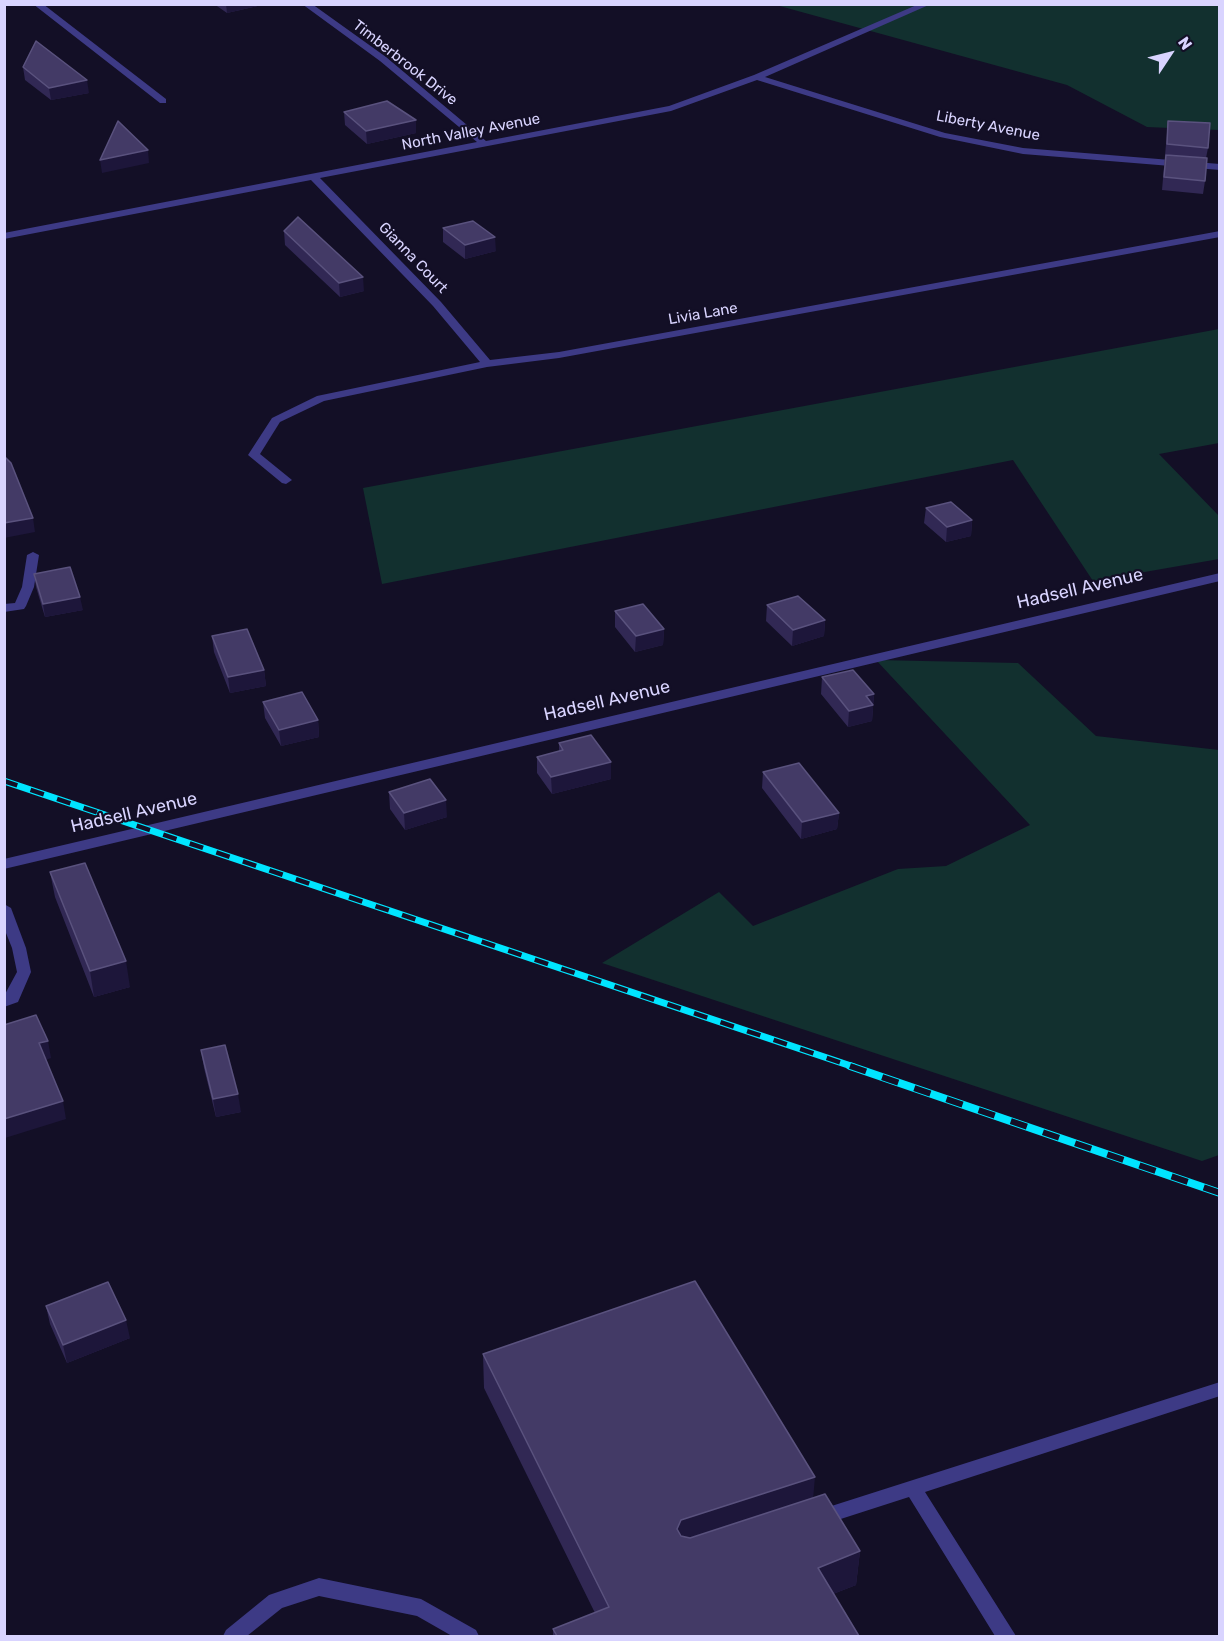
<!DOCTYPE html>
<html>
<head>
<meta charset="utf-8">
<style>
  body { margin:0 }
  #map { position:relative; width:1224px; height:1641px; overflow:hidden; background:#130f26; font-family:Rubik,sans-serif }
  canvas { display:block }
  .frame { position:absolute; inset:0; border:6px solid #d9d4ff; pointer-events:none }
  .north { position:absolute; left:1140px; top:24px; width:60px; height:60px; -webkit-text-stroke:4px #130f26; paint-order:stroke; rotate:55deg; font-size:16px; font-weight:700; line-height:24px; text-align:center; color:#d9d4ff }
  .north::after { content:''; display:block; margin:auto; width:21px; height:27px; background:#d9d4ff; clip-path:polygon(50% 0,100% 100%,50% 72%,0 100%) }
</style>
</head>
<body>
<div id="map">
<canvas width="1224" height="1641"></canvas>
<div class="frame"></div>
<div class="north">N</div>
</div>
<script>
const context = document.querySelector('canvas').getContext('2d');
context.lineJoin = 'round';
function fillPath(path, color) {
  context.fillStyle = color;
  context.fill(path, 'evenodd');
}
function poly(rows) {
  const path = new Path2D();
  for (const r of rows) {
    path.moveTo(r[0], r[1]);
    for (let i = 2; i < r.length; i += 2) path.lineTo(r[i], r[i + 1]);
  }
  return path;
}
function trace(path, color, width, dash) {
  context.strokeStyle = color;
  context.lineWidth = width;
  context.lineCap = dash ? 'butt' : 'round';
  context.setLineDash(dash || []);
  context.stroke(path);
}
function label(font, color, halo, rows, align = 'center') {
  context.font = font + ' Rubik,sans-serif';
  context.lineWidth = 4.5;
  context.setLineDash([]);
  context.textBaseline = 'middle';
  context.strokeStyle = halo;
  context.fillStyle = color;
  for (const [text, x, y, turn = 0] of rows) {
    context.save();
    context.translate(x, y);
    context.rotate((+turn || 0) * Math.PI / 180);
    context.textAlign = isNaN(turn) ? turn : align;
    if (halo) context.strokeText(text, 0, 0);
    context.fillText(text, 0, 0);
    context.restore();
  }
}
fillPath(poly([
  [776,5,1219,5,1219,130,1147,127,1067,85],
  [1219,329,1219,443,1159,454,1219,516,1219,559,1093,581,1013,460,382,584,363,488],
  [876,660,1018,663,1096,736,1219,750,1219,1155,1202,1161,602,963,719,892,753,926,898,869,946,866,1030,825]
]), '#12302f');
fillPath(poly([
  [33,552,39,555,34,587,26,606,24,609,4,612,4,604,15,603,22,587,27,555,33,552],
  [4,904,11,908,26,948,31,972,18,1002,4,1007,4,996,17,972,12,948,4,928,4,904],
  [1220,1382,1220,1396,925,1492,1016,1636,995,1636,909,1497,819,1526,812,1524,810,1518,812,1512,819,1510,1220,1382],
  [319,1578,421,1599,476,1630,479,1636,452,1636,417,1616,319,1596,282,1608,247,1636,223,1636,226,1630,269,1595,319,1578]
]), '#3d3a85');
fillPath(poly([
  [33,4,43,4,166,99,166,103,160,103,33,4],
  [302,4,312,4,386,57,486,141,669,106,754,75,919,4,931,4,765,77,945,133,1023,148,1220,164,1220,170,1023,154,940,137,757,80,671,111,320,178,441,302,490,360,559,352,1220,231,1220,237,559,358,487,367,324,401,280,422,260,454,292,480,286,484,282,483,248,455,272,418,317,396,480,362,433,306,311,180,4,239,4,233,477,142,380,61,302,4],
  [1220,573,1220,581,4,869,4,859,1220,573]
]), '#3d3a85');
const railFar1 = poly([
  [4,781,854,1067]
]);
const rail = poly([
  [850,1066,1220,1193]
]);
trace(railFar1, '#00e5ff', 7);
trace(rail, '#00e5ff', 8);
trace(railFar1, '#130f26', 4.5, [14]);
trace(rail, '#130f26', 6, [17]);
fillPath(poly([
  [214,4,262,4,262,5,227,13],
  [23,67,89,93,51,100,25,80],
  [344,112,416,120,416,133,367,144,345,125],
  [1168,121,1208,148,1206,158,1205,181,1203,194,1162,190],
  [443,228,496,251,465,259,443,242],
  [284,231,364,291,340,297,285,245],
  [926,508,972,520,971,536,946,542,924,523],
  [34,574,83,610,45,617,36,587],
  [767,605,825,620,824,636,792,646,766,621],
  [615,611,664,629,663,645,635,652,615,627],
  [212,636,264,670,266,686,230,693,214,652],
  [822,677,874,694,872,721,848,727,821,694],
  [263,702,318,720,319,737,281,746,265,718],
  [559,743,611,779,552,794,537,773,537,757,559,751],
  [763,772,839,813,837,829,801,839,762,788],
  [389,792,447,817,405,830,390,809],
  [50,872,130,987,94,997,55,897],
  [201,1050,241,1112,216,1117,204,1068],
  [46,1306,130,1338,67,1363,50,1324],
  [483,1354,813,1498,860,1551,856,1585,833,1594,859,1636,553,1636,553,1629,595,1613,484,1388]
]), '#312854');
fillPath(poly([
  [226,4,262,4,262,5,227,13],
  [87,80,89,93,51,100,49,88],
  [416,120,416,133,367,144,366,131],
  [148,150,149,163,102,173,100,160],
  [495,237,496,251,465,259,465,245],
  [363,277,364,291,340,297,339,283],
  [33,518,35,532,4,538,4,523],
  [972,520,971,536,946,542,947,527],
  [80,597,83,610,45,617,43,604],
  [825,620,824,636,792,646,793,630],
  [664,629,663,645,635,652,636,636],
  [264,670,266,686,230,693,228,677],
  [874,694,872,721,848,727,849,711,866,696],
  [318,720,319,737,281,746,279,730],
  [611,762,611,779,552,794,551,777],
  [446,800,447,817,405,830,404,813],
  [839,813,837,829,801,839,802,822],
  [126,961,130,987,94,997,90,971],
  [48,1041,51,1058,43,1061,39,1043],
  [238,1094,241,1112,216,1117,213,1099],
  [63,1101,66,1119,5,1138,4,1119],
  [126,1320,130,1338,67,1363,63,1345],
  [815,1477,812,1511,680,1553,677,1529,681,1520],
  [860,1551,856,1585,815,1601,818,1568]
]), '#1d163a');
const building = poly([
  [36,41,87,80,49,88,23,67,36,41],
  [387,101,416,120,366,131,344,112,387,101],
  [118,121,148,150,100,160,118,121],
  [1168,121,1210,123,1208,148,1167,144,1168,121],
  [1166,155,1207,158,1205,181,1164,177,1166,155],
  [298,217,363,277,339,283,284,231,298,217],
  [473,221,495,237,465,245,443,228,473,221],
  [4,456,11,463,33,518,4,523,4,456],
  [951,502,972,520,947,527,926,508,951,502],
  [70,567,80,597,43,604,34,574,70,567],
  [798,596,825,620,793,630,767,605,798,596],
  [643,604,664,629,636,636,615,611,643,604],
  [247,629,264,670,228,677,212,636,247,629],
  [853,670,874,694,866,696,873,705,849,711,822,677,853,670],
  [302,692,318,720,279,730,263,702,302,692],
  [591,735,611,762,551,777,537,757,563,750,559,743,591,735],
  [799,763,839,813,802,822,763,772,799,763],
  [430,779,446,800,404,813,389,792,430,779],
  [85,863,126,961,90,971,50,872,85,863],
  [36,1015,48,1041,39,1043,63,1101,4,1119,4,1025,36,1015],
  [225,1045,238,1094,213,1099,201,1050,225,1045],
  [695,1281,815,1477,681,1520,677,1529,681,1536,690,1538,825,1494,860,1551,818,1568,859,1636,557,1636,553,1629,609,1607,483,1354,695,1281],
  [108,1282,126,1320,63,1345,46,1306,108,1282]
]);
fillPath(building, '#433a66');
trace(building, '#5a527e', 1.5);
label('15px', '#d9d4ff', '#130f26', [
  ["Timberbrook Drive",405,63,38],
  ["Liberty Avenue",988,126,11],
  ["North Valley Avenue",471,132,-11],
  ["Gianna Court",413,258,46],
  ["Livia Lane",703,314,-10]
]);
label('18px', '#d9d4ff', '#130f26', [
  ["Hadsell Avenue",1080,589,-13],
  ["Hadsell Avenue",607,701,-13],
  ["Hadsell Avenue",134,813,-13]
]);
</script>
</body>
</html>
